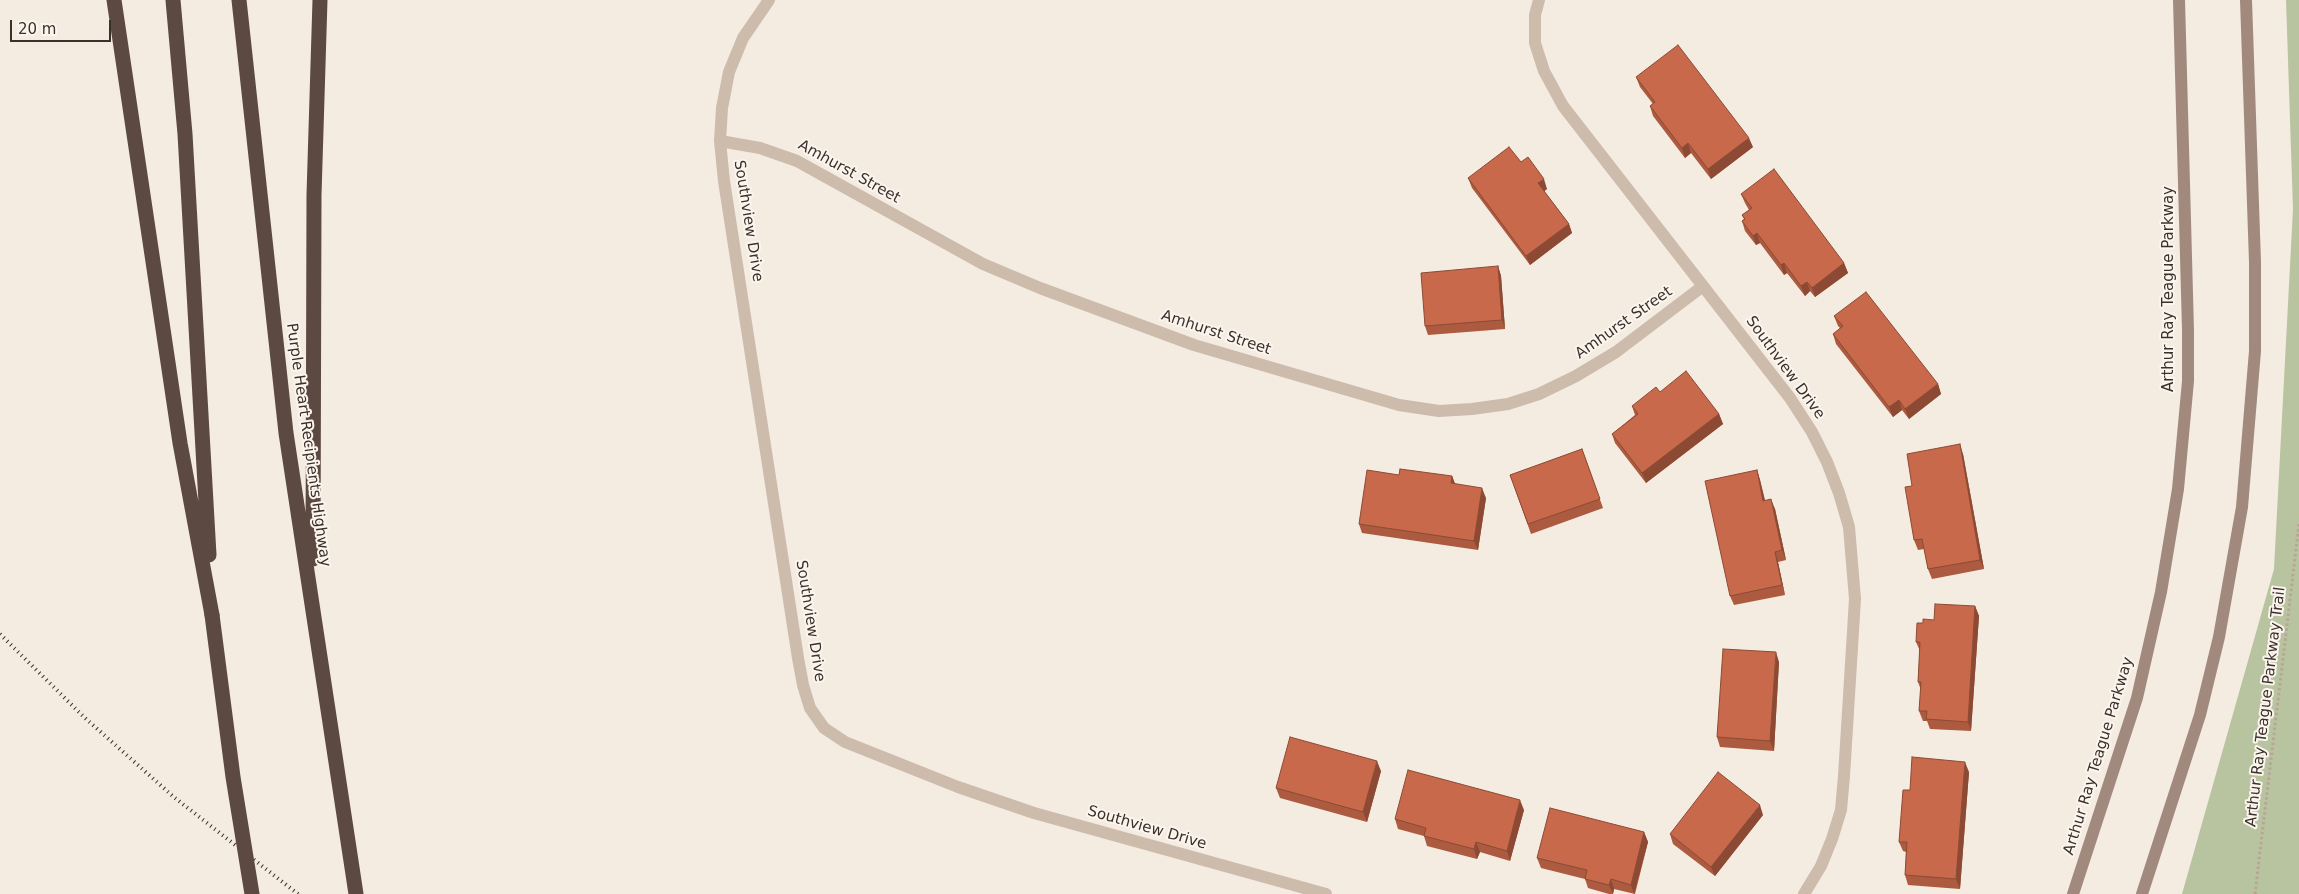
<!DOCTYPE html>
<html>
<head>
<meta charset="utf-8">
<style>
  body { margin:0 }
  #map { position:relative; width:2299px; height:894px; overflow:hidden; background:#f4ebe1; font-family:"DejaVu Sans",sans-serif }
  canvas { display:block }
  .scale { position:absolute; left:10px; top:20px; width:101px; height:22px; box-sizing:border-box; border:2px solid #3b302b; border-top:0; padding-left:6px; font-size:15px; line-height:18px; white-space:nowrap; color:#3b302b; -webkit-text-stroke:4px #fbf5ee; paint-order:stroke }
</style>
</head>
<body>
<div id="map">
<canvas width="2299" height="894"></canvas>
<div class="scale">20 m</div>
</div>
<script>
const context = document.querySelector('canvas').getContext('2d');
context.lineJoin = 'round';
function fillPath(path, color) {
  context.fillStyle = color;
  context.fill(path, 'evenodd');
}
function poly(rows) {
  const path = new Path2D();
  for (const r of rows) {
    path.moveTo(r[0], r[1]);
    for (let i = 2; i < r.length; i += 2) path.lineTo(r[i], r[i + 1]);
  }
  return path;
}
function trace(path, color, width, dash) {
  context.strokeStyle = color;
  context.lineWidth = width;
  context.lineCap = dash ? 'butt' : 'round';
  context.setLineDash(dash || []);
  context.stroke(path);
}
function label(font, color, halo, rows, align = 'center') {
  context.font = font + ' "DejaVu Sans",sans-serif';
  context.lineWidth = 4;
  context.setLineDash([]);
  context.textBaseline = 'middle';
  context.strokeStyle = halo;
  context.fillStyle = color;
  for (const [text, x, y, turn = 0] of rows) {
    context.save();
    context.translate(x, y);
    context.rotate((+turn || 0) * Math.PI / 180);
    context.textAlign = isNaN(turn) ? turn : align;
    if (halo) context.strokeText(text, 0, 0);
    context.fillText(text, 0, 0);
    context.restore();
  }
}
fillPath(poly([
  [2286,0,2299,0,2299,894,2182,894,2274,569,2293,209]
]), '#b8c4a0');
trace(poly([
  [2255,894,2299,524]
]), '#b9a596', 3, [2.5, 2.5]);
trace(poly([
  [769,0,743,38,729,72,722,108,720,141,724,181,798,658,803,685,810,708,824,728,845,742,958,787,1034,813,1326,894],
  [1539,0,1535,15,1535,43,1544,71,1563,106,1790,398,1812,432,1827,462,1839,493,1849,527,1855,599,1844,776,1841,810,1832,839,1821,866,1804,894],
  [720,141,760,148,797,161,983,264,1040,288,1194,345,1399,405,1439,411,1472,409,1508,404,1539,394,1576,376,1616,352,1703,286]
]), '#cdbbac', 12);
trace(poly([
  [2073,894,2137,698,2161,592,2178,489,2188,381,2188,330,2179,0],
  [2142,894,2200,715,2219,637,2242,507,2255,351,2255,262,2246,0]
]), '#a18a7d', 12);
trace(poly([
  [114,0,180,443,212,615],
  [173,0,185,134,209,555],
  [239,0,286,433,356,894],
  [313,559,314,195,320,0]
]), '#5c4a42', 15);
trace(poly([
  [0,634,85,718,175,798,298,894]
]), '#3b302b', 4, [1, 4]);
trace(poly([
  [212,615,233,777,252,894]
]), '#5c4a42', 15);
fillPath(poly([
  [1636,77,1753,147,1711,179,1691,153,1685,158,1653,116,1650,106,1653,104,1640,87],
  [1521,162,1547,189,1544,191,1569,224,1572,233,1530,265,1472,188,1468,178],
  [1741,194,1844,263,1848,273,1815,297,1810,291,1805,296,1787,273,1784,275,1760,243,1756,245,1745,231,1742,221,1744,219,1742,215,1749,210,1745,203],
  [1498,266,1501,276,1505,329,1428,335,1425,326],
  [1834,316,1938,384,1941,394,1909,419,1902,410,1893,417,1836,344,1833,334,1840,328,1838,326],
  [1660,392,1719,414,1723,424,1646,483,1615,443,1612,434,1635,415,1632,406],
  [1582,449,1603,508,1531,534,1510,475],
  [1963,454,1984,569,1932,579,1928,569,1924,549,1918,550,1914,540,1912,486],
  [1757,470,1760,480,1765,500,1775,509,1786,560,1778,562,1785,595,1734,605,1730,596],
  [1399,475,1452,476,1455,484,1486,498,1478,550,1362,533,1359,524],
  [1975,606,1979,616,1971,731,1930,729,1927,721,1923,721,1919,711,1921,690,1918,682,1920,651,1916,642,1923,623,1934,620],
  [1779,662,1774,751,1720,747,1717,737],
  [1381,771,1367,822,1280,798,1276,788],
  [1969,772,1960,889,1908,885,1905,875,1906,852,1903,851,1899,842,1910,790],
  [1524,810,1510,861,1480,852,1477,859,1427,846,1424,836,1398,829,1395,819],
  [1763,815,1715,876,1673,844,1670,834],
  [1644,832,1648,842,1635,894,1614,889,1613,894,1609,894,1588,888,1585,879,1541,868,1537,858]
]), '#ac5a40');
fillPath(poly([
  [1749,138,1753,147,1711,179,1708,169],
  [1688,143,1691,153,1685,158,1682,148],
  [1544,179,1547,189,1542,193,1538,183],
  [1569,224,1572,233,1530,265,1526,256],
  [1757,233,1760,243,1756,245,1753,236],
  [1784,263,1787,273,1784,275,1781,265],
  [1844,263,1848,273,1815,297,1812,288],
  [1498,266,1501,276,1505,329,1502,320],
  [1807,282,1810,291,1805,296,1801,286],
  [1938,384,1941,394,1909,419,1905,409],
  [1899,400,1902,410,1893,417,1889,407],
  [1719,414,1723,424,1646,483,1642,473],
  [1960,444,1963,454,1984,569,1980,560],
  [1757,470,1760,480,1767,510,1763,501],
  [1452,476,1456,486,1451,483],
  [1482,488,1486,498,1478,550,1474,541],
  [1771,499,1775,509,1786,560,1782,550],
  [1775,552,1778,562,1785,595,1782,585],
  [1975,606,1979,616,1971,731,1968,722],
  [1776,652,1779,662,1774,751,1770,741],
  [1377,761,1381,771,1367,822,1363,812],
  [1965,762,1969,772,1960,889,1956,879],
  [1520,800,1524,810,1510,861,1507,851],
  [1760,805,1763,815,1715,876,1711,867],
  [1644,832,1648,842,1634,894,1631,885],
  [1476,842,1480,852,1477,859,1474,849],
  [1611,879,1614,889,1613,894,1609,885]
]), '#8c4a34');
const building = poly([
  [1678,45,1749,138,1708,169,1688,143,1682,148,1650,106,1655,102,1636,77,1678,45],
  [1509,147,1521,162,1528,157,1544,179,1538,183,1569,224,1526,256,1468,178,1509,147],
  [1774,169,1844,263,1812,288,1807,282,1801,286,1784,263,1781,265,1757,233,1753,236,1742,221,1745,219,1742,215,1752,208,1741,194,1774,169],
  [1498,266,1502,320,1425,326,1421,273,1498,266],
  [1866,292,1938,384,1905,409,1899,400,1889,407,1833,334,1843,326,1834,316,1866,292],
  [1686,371,1719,414,1642,473,1612,434,1638,414,1632,406,1656,387,1660,392,1686,371],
  [1960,444,1980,560,1928,569,1922,539,1914,540,1905,487,1912,486,1907,454,1960,444],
  [1582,449,1600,499,1528,524,1510,475,1582,449],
  [1400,469,1452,476,1451,483,1482,488,1474,541,1359,524,1367,470,1399,475,1400,469],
  [1757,470,1763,501,1771,499,1782,550,1775,552,1782,585,1730,596,1705,481,1757,470],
  [1935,604,1975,606,1968,722,1926,719,1927,711,1919,711,1921,682,1918,682,1920,642,1916,642,1917,623,1923,623,1923,619,1934,620,1935,604],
  [1723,649,1776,652,1770,741,1717,737,1723,649],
  [1290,737,1377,761,1363,812,1276,788,1290,737],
  [1912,757,1965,762,1956,879,1905,875,1907,842,1899,842,1903,790,1910,790,1912,757],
  [1408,770,1520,800,1507,851,1476,842,1474,849,1424,836,1426,828,1395,819,1408,770],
  [1718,772,1760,805,1711,867,1670,834,1718,772],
  [1550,808,1644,832,1631,885,1611,879,1609,885,1585,879,1587,870,1537,858,1550,808]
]);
fillPath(building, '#c8694b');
trace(building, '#8c4a34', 1);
label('15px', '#3b302b', '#fbf5ee', [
  ["Amhurst Street",849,172,29],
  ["Southview Drive",748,221,81],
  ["Arthur Ray Teague Parkway",2169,289,-90],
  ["Amhurst Street",1624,323,-35],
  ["Amhurst Street",1216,333,18],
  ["Southview Drive",1785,368,54],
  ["Purple Heart Recipients Highway",308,445,82],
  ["Southview Drive",810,621,81],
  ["Arthur Ray Teague Parkway Trail",2266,707,-83],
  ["Arthur Ray Teague Parkway",2099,756,-73],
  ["Southview Drive",1147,828,16]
]);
</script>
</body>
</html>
